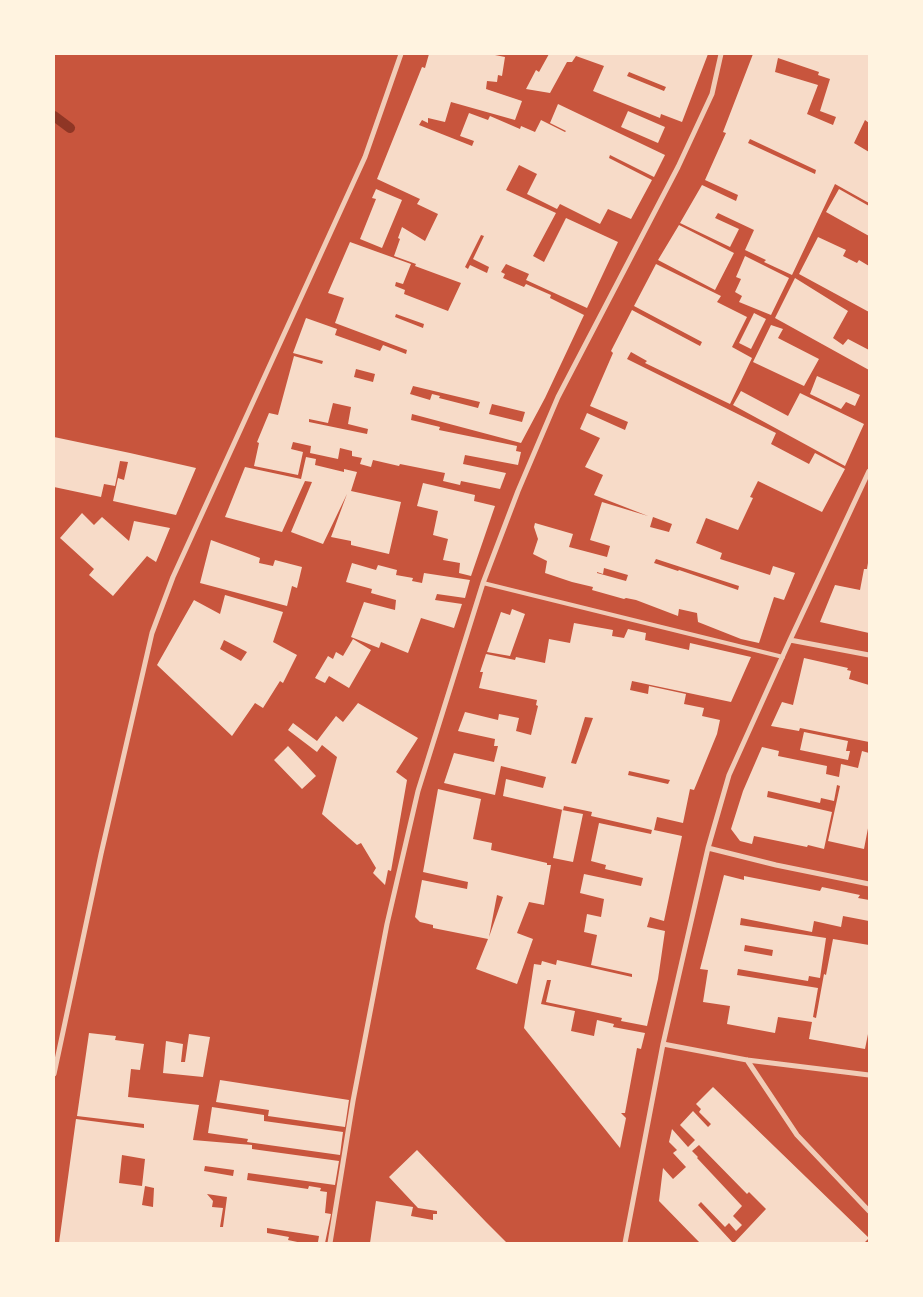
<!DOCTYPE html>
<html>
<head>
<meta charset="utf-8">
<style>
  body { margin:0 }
  #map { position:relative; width:923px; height:1297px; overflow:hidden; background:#c8553d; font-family:Literata,serif }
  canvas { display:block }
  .frame { position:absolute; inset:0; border:55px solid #fff3e0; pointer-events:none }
</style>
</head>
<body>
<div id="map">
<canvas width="923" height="1297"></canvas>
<div class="frame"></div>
</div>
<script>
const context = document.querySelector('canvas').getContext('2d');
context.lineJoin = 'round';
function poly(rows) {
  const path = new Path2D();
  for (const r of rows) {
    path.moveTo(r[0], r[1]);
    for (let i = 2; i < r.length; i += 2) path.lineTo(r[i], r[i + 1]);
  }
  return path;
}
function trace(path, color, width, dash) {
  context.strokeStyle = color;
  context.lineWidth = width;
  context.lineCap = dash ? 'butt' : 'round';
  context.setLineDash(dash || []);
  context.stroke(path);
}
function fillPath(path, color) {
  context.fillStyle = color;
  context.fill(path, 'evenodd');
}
trace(poly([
  [54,116,70,128]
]), '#8f3625', 10);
fillPath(poly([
  [429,54,490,54,505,57,502,76,498,75,497,82,487,81,486,89,522,101,515,120,451,102,445,122,428,118,428,123,422,120,419,125,472,146,474,141,460,136,469,113,488,120,490,116,520,129,521,126,535,132,541,120,565,132,566,131,550,123,558,104,665,155,654,177,610,155,609,158,652,180,631,219,608,209,600,224,560,204,557,209,527,194,537,174,519,165,506,190,556,213,533,256,544,262,566,218,618,242,587,308,526,280,529,274,506,264,501,272,505,274,503,278,524,287,526,284,535,288,551,295,550,298,584,315,545,398,521,443,412,414,411,420,440,427,439,430,517,446,516,451,521,452,518,465,465,455,463,464,506,473,500,489,461,481,460,485,443,481,445,473,400,464,399,466,373,460,371,467,360,464,362,458,352,456,352,451,340,448,338,459,310,453,311,446,293,442,291,449,303,452,298,475,254,466,259,443,257,442,269,413,278,415,294,356,322,364,323,361,293,353,306,318,337,329,335,335,380,351,383,345,406,354,407,350,335,323,344,298,328,293,350,242,411,264,403,284,396,282,395,286,405,290,404,294,448,311,461,283,415,266,416,264,394,256,400,239,398,238,402,227,425,241,438,214,417,204,420,199,377,179,422,67,425,68],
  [481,235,484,236,473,259,489,267,487,273,470,265,468,269,465,267],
  [396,314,424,324,423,328,395,317],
  [356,369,375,374,373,382,354,377],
  [413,386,480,402,478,408,439,398,440,396,432,394,430,400,410,394],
  [333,403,351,407,348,424,368,429,367,434,309,422,309,419,328,423],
  [492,404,525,412,522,422,489,414],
  [549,54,708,54,682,122,661,114,660,118,593,91,604,66,576,56,572,62,567,62,550,93,526,89,536,70,539,72],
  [629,72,666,87,664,91,627,76],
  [753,54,869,54,869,123,865,120,854,143,869,152,869,203,835,184,792,275,764,262,766,260,745,250,754,230,718,213,715,218,739,229,730,247,680,223,702,185,736,201,738,195,705,180,726,133,723,132],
  [778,58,819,72,818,75,830,79,820,111,836,117,833,125,807,114,818,85,775,72],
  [750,139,816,170,815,174,748,143],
  [628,111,665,127,658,143,621,127],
  [376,189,402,200,382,248,360,239,376,199,372,198],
  [839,189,869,206,869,236,826,212],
  [679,225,734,253,715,290,658,260],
  [818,237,846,250,843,256,857,263,859,260,869,266,869,312,799,274],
  [745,256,789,278,771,315,739,302,742,296,735,292,741,279,736,277],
  [656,264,721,296,717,302,747,317,732,347,752,358,730,404,645,363,647,361,631,352,627,359,776,433,771,444,809,464,815,453,845,469,822,512,758,481,750,497,753,498,738,530,706,518,696,543,722,553,720,559,770,575,773,566,795,573,784,600,774,597,759,643,741,639,698,622,697,613,679,609,678,616,636,600,626,598,624,599,592,590,593,587,572,582,545,573,547,561,533,554,538,539,534,527,535,523,573,534,569,547,607,557,610,546,590,540,602,502,648,516,594,495,603,475,585,467,600,438,580,429,587,413,625,430,628,422,590,406,613,353,611,351,632,310,700,346,702,342,634,306],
  [653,517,672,524,669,532,650,527],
  [656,559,739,586,738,590,679,570,678,571,654,563],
  [604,568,628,575,626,581,597,573,597,572,603,574],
  [795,278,848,311,833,338,843,345,848,339,869,350,869,370,775,318],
  [754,313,766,319,751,349,739,343],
  [771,325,783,329,778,338,819,359,804,386,753,362],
  [817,376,860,395,855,406,846,402,841,409,810,394],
  [741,391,788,416,800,393,864,424,845,466,733,405],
  [54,437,130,453,196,468,176,515,113,501,118,478,124,480,128,462,120,461,115,486,104,484,101,497,54,487],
  [306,457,316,459,315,465,344,472,344,469,357,472,351,491,401,502,389,554,351,545,351,541,331,537,347,494,323,544,291,532,312,482,305,481,282,532,225,517,245,467,301,479],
  [423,483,475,495,474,501,495,506,471,576,459,573,460,563,443,560,448,539,433,535,438,511,417,506],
  [82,513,94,525,102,517,129,541,134,521,170,528,156,562,147,556,113,596,89,575,94,569,60,538],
  [211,540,260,558,259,563,273,566,275,560,302,567,297,588,292,586,287,606,200,583],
  [352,563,376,570,378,565,397,570,396,575,413,578,412,581,422,583,424,573,470,580,465,598,437,594,435,600,462,604,454,628,421,618,408,653,381,642,379,648,351,637,364,602,395,610,396,600,371,593,372,589,346,582],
  [868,563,869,633,820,622,835,585,860,590,864,569,867,569],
  [225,595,283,612,273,642,297,655,283,683,280,681,263,708,255,703,232,736,157,665,194,600,220,614],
  [224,640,247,652,241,661,220,649],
  [512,609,525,614,510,656,487,652,501,612,510,615],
  [574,623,613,630,612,636,624,638,628,629,646,633,645,640,689,650,690,643,751,657,731,702,632,681,630,690,648,694,649,686,686,694,684,704,704,708,702,716,720,720,717,734,694,790,690,789,683,823,657,817,654,830,682,836,664,921,650,917,647,927,665,931,658,979,647,1026,621,1021,622,1018,546,1002,551,980,547,980,541,1004,575,1011,571,1031,594,1036,597,1020,614,1024,613,1027,645,1033,641,1049,637,1048,625,1113,621,1113,626,1118,620,1148,524,1028,534,964,541,965,542,961,556,965,557,960,632,977,632,974,591,965,597,935,584,932,587,914,601,917,604,899,580,893,584,874,641,886,643,878,605,869,606,865,591,861,599,823,651,834,652,830,591,816,592,812,564,806,563,810,503,796,506,779,543,788,546,777,501,766,495,795,444,783,454,753,494,762,498,746,494,746,495,739,458,731,465,712,498,720,499,714,519,718,516,731,531,735,538,706,536,705,537,700,479,688,483,672,480,672,486,654,515,660,516,657,545,663,549,639,570,643],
  [585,717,593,718,576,764,571,763],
  [629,771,670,780,668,784,628,775],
  [353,639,371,650,349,688,329,676,325,683,315,678,328,656,333,659,336,652,343,656],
  [804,658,848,668,847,670,851,671,849,679,869,685,869,742,800,728,799,731,771,726,782,702,793,705],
  [358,703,418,738,396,772,407,780,391,871,388,870,385,885,373,873,376,868,361,843,357,845,322,814,337,757,322,745,317,752,288,730,293,723,317,741,336,716,343,722],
  [804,732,848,741,846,751,850,751,848,760,800,750],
  [288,746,316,776,302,789,274,760],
  [762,747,779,751,778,756,827,766,826,774,839,777,841,764,858,768,862,751,869,753,869,823,864,849,828,841,840,786,837,785,834,801,821,798,820,803,768,791,767,797,832,812,824,849,808,845,807,847,754,836,752,844,740,841,731,829,743,791],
  [438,789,481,799,473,839,492,843,491,850,547,863,547,865,551,865,544,905,529,902,517,933,533,939,517,984,476,969,488,939,433,928,433,925,420,922,415,917,422,880,467,889,468,882,423,872],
  [497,895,503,897,489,937],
  [562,810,583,814,573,862,553,858],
  [724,875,744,880,744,876,820,891,822,887,860,895,858,898,869,900,869,921,843,916,841,927,814,921,812,932,741,918,740,925,826,938,820,978,809,976,808,981,738,969,737,975,818,988,813,1017,816,1018,824,974,826,975,833,939,869,945,869,1029,865,1049,809,1039,812,1022,778,1017,775,1033,727,1024,730,1006,703,1002,708,970,700,969],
  [745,945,773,950,772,956,744,951],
  [89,1033,116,1036,115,1040,144,1044,140,1070,131,1069,128,1097,199,1105,193,1140,252,1145,252,1149,339,1161,335,1185,248,1173,247,1180,308,1189,309,1186,321,1188,320,1191,327,1192,325,1213,331,1214,325,1243,318,1242,319,1236,267,1228,267,1233,289,1237,288,1240,302,1243,59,1243,76,1119,144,1128,144,1124,77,1116],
  [122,1155,145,1159,142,1186,119,1183],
  [205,1166,234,1170,233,1176,204,1171],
  [145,1186,154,1188,153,1207,142,1205],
  [207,1194,227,1197,223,1227,220,1227,223,1208,212,1207,213,1201],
  [189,1034,210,1037,203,1077,163,1073,166,1041,183,1044,181,1062,185,1062],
  [220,1080,349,1100,345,1127,268,1116,269,1110,216,1102],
  [713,1087,869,1238,864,1243,734,1243,766,1209,749,1192,747,1194,699,1145,692,1151,698,1157,697,1158,742,1206,733,1216,742,1225,736,1231,729,1223,725,1227,701,1202,698,1205,733,1243,700,1243,659,1201,663,1168,673,1179,686,1167,673,1153,677,1150,669,1142,672,1129,688,1147,695,1140,680,1125,693,1111,708,1127,711,1124,699,1112,701,1109,696,1104],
  [212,1107,264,1115,264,1121,343,1132,340,1155,247,1142,248,1139,208,1133],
  [417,1150,486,1222,507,1243,370,1243,376,1201,413,1207,411,1216,433,1220,433,1214,437,1214,437,1211,418,1208,389,1177]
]), '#f7dbc8');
trace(poly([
  [483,583,783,657]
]), '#f1ccb7', 4);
trace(poly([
  [790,640,869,655],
  [708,848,776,865,869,884],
  [663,1044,747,1060,869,1075],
  [747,1060,797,1135,869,1211],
  [54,1074,101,854,152,633,173,577,365,157,401,54],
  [330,1243,353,1101,387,924,418,791,483,583,518,491,558,397,678,167,712,94,721,54],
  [625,1243,663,1044,708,848,729,775,790,640,869,471]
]), '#f1ccb7', 5);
</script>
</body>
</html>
